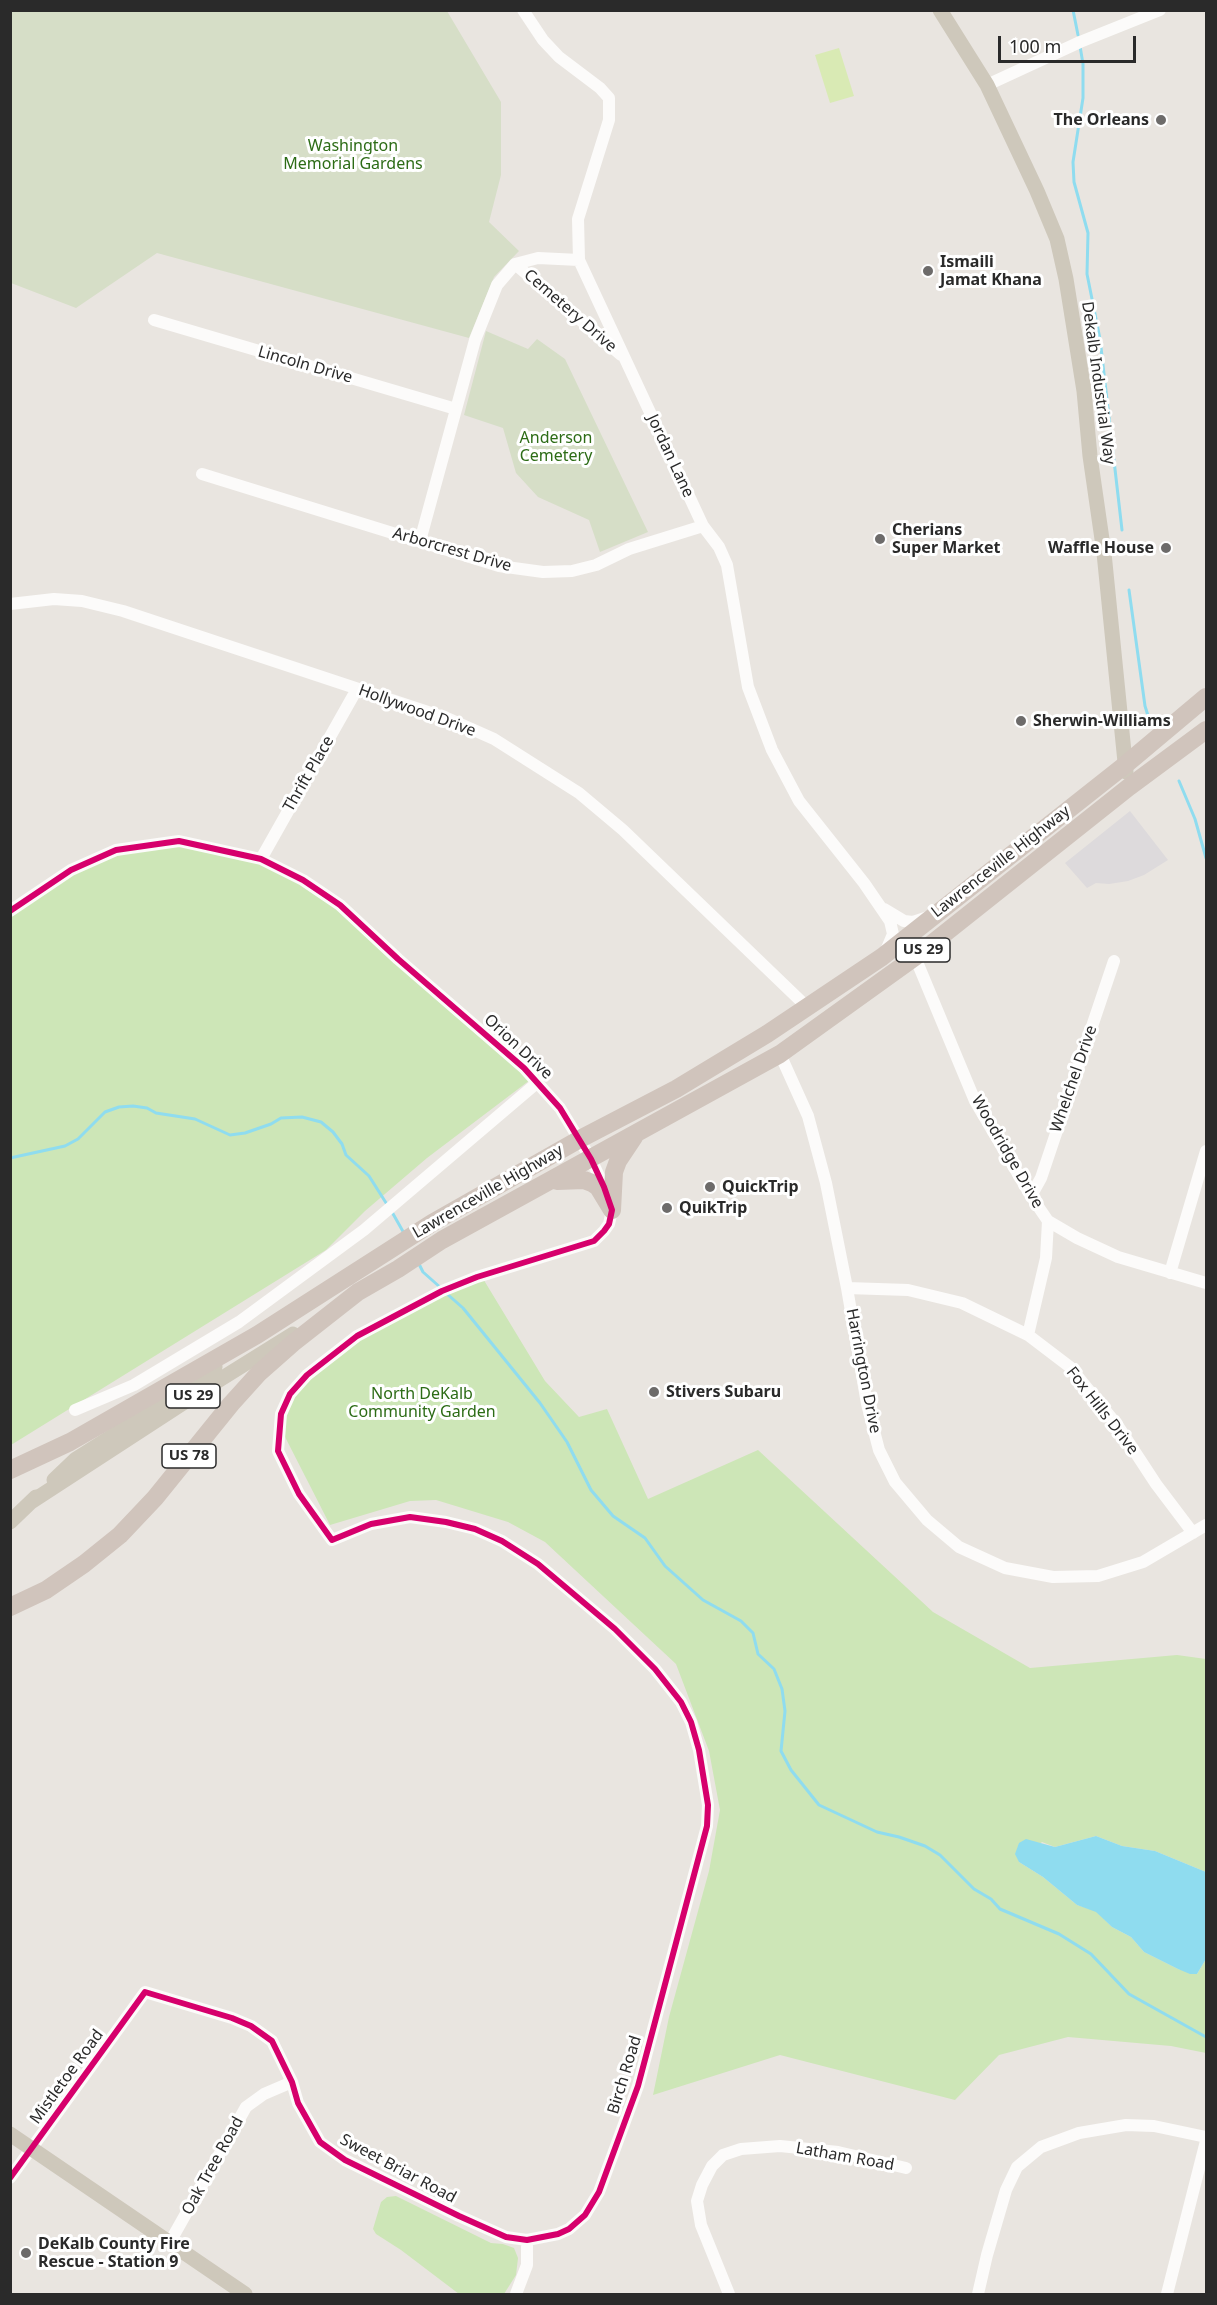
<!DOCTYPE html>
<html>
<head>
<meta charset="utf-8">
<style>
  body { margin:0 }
  #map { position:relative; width:1217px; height:2305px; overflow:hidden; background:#e9e5e0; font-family:"Noto Sans",sans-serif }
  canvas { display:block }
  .frame { position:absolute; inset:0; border:12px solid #2a2a2a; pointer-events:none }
  .scale { position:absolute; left:998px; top:36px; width:138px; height:27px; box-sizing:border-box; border:3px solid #2a2a2a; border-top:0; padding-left:8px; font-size:18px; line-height:21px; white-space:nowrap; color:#2a2a2a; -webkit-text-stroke:4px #fff; paint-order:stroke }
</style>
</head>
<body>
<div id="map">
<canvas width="1217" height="2305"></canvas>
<div class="frame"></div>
<div class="scale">100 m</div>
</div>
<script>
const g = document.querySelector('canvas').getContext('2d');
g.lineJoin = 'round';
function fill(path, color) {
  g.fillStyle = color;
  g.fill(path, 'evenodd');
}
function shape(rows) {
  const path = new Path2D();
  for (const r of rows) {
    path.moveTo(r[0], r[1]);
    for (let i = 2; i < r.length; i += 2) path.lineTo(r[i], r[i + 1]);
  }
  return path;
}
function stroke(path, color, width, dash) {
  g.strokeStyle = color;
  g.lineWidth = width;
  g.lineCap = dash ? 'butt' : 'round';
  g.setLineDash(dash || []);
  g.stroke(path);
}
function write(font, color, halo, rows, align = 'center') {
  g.font = font + ' "Noto Sans",sans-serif';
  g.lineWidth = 6;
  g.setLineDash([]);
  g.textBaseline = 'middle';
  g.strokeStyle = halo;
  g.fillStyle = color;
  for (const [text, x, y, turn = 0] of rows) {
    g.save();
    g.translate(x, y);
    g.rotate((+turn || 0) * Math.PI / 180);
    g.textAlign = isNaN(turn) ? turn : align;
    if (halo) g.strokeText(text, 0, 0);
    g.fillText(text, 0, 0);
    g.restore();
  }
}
const industrial = shape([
  [1130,811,1168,860,1144,875,1128,881,1109,884,1096,883,1087,888,1065,863]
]);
const green = shape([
  [176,839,262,863,354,915,530,1080,427,1158,365,1211,326,1250,11,1445,11,910,67,870],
  [482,1277,545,1381,579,1417,607,1409,648,1499,758,1450,933,1612,1030,1668,1177,1655,1206,1659,1206,1872,1155,1851,1122,1846,1096,1836,1055,1847,1042,1842,1019,1862,1043,1877,1077,1905,1096,1911,1112,1927,1131,1937,1144,1952,1178,1969,1197,1974,1206,1959,1206,2053,1171,2046,1068,2037,999,2055,955,2100,780,2055,653,2095,669,2017,709,1871,720,1810,709,1751,676,1664,545,1542,508,1522,436,1500,410,1501,330,1525,282,1431,290,1400,331,1359,377,1329],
  [396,2196,491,2243,503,2244,514,2248,518,2258,516,2275,504,2294,459,2294,401,2250,376,2234,373,2229,381,2202,387,2197]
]);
const cemetery = shape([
  [10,11,447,11,501,102,501,175,489,222,519,251,494,277,469,338,157,253,76,308,11,283],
  [486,331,528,349,537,339,565,359,648,532,600,552,589,520,538,497,516,473,503,428,464,415]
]);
const pitch = shape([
  [839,48,854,96,830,103,815,55]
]);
const water = shape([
  [1096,1836,1122,1846,1155,1851,1206,1872,1206,1959,1197,1974,1190,1974,1178,1969,1144,1952,1131,1937,1112,1927,1096,1912,1077,1905,1043,1877,1019,1862,1015,1854,1019,1843,1026,1839,1055,1847]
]);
const stream = shape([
  [1073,10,1078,35],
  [1080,46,1083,64,1083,98,1073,162,1074,182,1088,233,1087,274,1100,339,1122,530],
  [1129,590,1145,706,1150,722],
  [1179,781,1195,819,1206,858],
  [10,1158,65,1146,78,1139,105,1112,119,1107,133,1106,147,1108,156,1113,195,1119,230,1135,245,1133,271,1124,281,1118,302,1117,321,1122,333,1132,342,1144,346,1155,369,1176,388,1206],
  [392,1212,405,1235],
  [418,1262,423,1272,441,1288],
  [446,1293,463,1308,540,1403,567,1442,591,1490,613,1516,645,1538,665,1566,703,1600,741,1621,753,1633,758,1654,774,1669,782,1689,785,1711,781,1751,791,1770,819,1805,877,1832,899,1837,925,1846,940,1855,974,1889,991,1899,1000,1909,1059,1934,1091,1954,1129,1994,1206,2037]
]);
const minor = shape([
  [523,10,543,40,559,57,600,88,609,98,609,120,578,219,579,260,703,526,719,547,727,565,748,687,772,750,799,801,864,883,890,921,893,934,885,953],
  [987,85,1080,42,1160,10],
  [515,264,621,355],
  [154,320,456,409],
  [202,474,499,566,543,572,572,571,596,565,629,549,703,526],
  [420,541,475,340,497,285,515,264,538,258,579,260],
  [10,604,54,599,82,601,123,611,449,719,494,739,579,793,623,830,807,1007],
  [261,859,357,689],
  [884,909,904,921,913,922,928,917],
  [10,911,71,870,116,850,179,841,261,859,303,880,340,905,398,959,524,1068,560,1108,591,1159,604,1187,612,1210,609,1224,604,1231,594,1241,477,1277,442,1291,357,1336,307,1375,290,1394,281,1414,278,1451,299,1494,332,1540,371,1524,410,1517,446,1522,475,1529,502,1541,538,1564,615,1629,655,1669,681,1702,691,1722,699,1750,708,1805,707,1826,638,2086,599,2192,585,2215,569,2229,558,2234,527,2240,506,2237,459,2216,345,2160,320,2142,298,2103,292,2082,272,2041,251,2026,232,2018,145,1992,10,2178],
  [915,957,975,1101,1031,1196,1048,1221,1077,1238,1118,1257,1206,1283],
  [780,1054,808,1116,826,1183,847,1288,867,1404,879,1450,895,1482,927,1520,959,1547,1005,1568,1053,1577,1098,1576,1143,1562,1206,1525],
  [1031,1196,1041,1178,1114,961],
  [1170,1273,1206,1151],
  [847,1288,908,1290,962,1303,1028,1335,1070,1367,1118,1426,1156,1484,1193,1533],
  [1028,1335,1046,1258,1048,1221],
  [75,1410,134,1385,239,1322,364,1230,538,1082],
  [170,2242,246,2107,264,2094,292,2082],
  [516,2294,527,2265,527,2240],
  [729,2294,701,2225,697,2201,702,2185,712,2166,723,2155,741,2149,780,2146,838,2152,906,2168],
  [978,2294,987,2255,1006,2190,1017,2167,1041,2147,1079,2133,1126,2125,1154,2126,1206,2137],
  [1167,2294,1206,2141]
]);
const major = shape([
  [940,10,987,85,1037,191,1057,239,1066,279,1084,391,1090,456,1104,553,1126,772],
  [54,1480,76,1459,180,1393,215,1367],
  [31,1502,200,1392,293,1334],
  [10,1522,36,1497],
  [10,2134,245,2294]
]);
const highway = shape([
  [557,1181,584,1180,592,1183,598,1187,612,1210],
  [612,1210,614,1172,618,1161,634,1137],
  [10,1470,70,1442,257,1335,432,1223,580,1139,676,1089,767,1034,882,957,1125,765,1206,697],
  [10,1607,46,1590,84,1564,120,1535,155,1498,231,1404,259,1373,293,1343,358,1292,398,1269,442,1240,780,1054,915,957,1129,787,1206,730]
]);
const cycleway = shape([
  [10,911,71,870,116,850,179,841,261,859,303,880,340,905,398,959,524,1068,560,1108,591,1159,604,1187,612,1210,609,1224,604,1231,594,1241,477,1277,442,1291,357,1336,307,1375,290,1394,281,1414,278,1451,299,1494,332,1540,371,1524,410,1517,446,1522,475,1529,502,1541,538,1564,615,1629,655,1669,681,1702,691,1722,699,1750,708,1805,707,1826,638,2086,599,2192,585,2215,569,2229,558,2234,527,2240,506,2237,459,2216,345,2160,320,2142,298,2103,292,2082,272,2041,251,2026,232,2018,145,1992,10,2178]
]);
const markers = [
  [1161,120,6,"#6d6b6a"],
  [928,271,6,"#6d6b6a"],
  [880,539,6,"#6d6b6a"],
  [1166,548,6,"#6d6b6a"],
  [1021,721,6,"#6d6b6a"],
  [710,1187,6,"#6d6b6a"],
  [667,1208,6,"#6d6b6a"],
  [654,1392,6,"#6d6b6a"],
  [26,2253,6,"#6d6b6a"]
];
const shields = [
  [923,950,54],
  [193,1396,54],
  [189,1456,54]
];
const shieldNames = [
  ["US 29",923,950],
  ["US 29",193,1396],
  ["US 78",189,1456]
];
const poiNames = [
  ["The Orleans",1149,120,"right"],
  ["Ismaili",940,262],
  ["Jamat Khana",940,280],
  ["Cherians",892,530],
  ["Super Market",892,548],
  ["Waffle House",1154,548,"right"],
  ["Sherwin-Williams",1033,721],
  ["QuickTrip",722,1187],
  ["QuikTrip",679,1208],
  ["Stivers Subaru",666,1392],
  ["DeKalb County Fire",38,2244],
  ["Rescue - Station 9",38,2262]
];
const parkNames = [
  ["Washington",353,146],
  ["Memorial Gardens",353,164],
  ["Anderson",556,438],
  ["Cemetery",556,456],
  ["North DeKalb",422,1394],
  ["Community Garden",422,1412]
];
const streetNames = [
  ["Cemetery Drive",570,311,41],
  ["Lincoln Drive",305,365,16],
  ["Dekalb Industrial Way",1098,383,82],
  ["Jordan Lane",670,456,65],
  ["Arborcrest Drive",452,550,16],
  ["Hollywood Drive",417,711,20],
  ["Thrift Place",309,774,-60],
  ["Lawrenceville Highway",1001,862,-38],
  ["Orion Drive",518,1047,43],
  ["Whelchel Drive",1074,1079,-71],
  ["Woodridge Drive",1007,1152,60],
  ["Lawrenceville Highway",488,1192,-30],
  ["Harrington Drive",863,1371,79],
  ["Fox Hills Drive",1102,1411,52],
  ["Birch Road",625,2075,-73],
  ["Mistletoe Road",67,2077,-54],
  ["Latham Road",845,2157,10],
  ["Oak Tree Road",213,2166,-61],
  ["Sweet Briar Road",398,2169,28]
];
fill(industrial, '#dddadc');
fill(green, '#cde6b7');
fill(cemetery, '#d6dec7');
fill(pitch, '#d9eab4');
fill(water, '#8fdcef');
stroke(stream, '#8fdcef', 3);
stroke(minor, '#fcfbfa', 12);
stroke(major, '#cec8bb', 15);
stroke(highway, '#d0c4bc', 18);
stroke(cycleway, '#d6006c', 6);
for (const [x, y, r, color] of markers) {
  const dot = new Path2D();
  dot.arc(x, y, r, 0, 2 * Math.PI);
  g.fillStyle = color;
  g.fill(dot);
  stroke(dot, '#fff', 2);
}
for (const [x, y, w] of shields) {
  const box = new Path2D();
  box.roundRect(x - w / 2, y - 12, w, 24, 4.5);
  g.fillStyle = '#fff';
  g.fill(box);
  stroke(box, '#2a2a2a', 1.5);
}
write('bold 15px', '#2a2a2a', null, shieldNames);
write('bold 16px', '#2a2a2a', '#fff', poiNames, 'left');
write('16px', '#2d6c16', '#fff', parkNames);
write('16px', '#2a2a2a', '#fff', streetNames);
</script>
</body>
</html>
